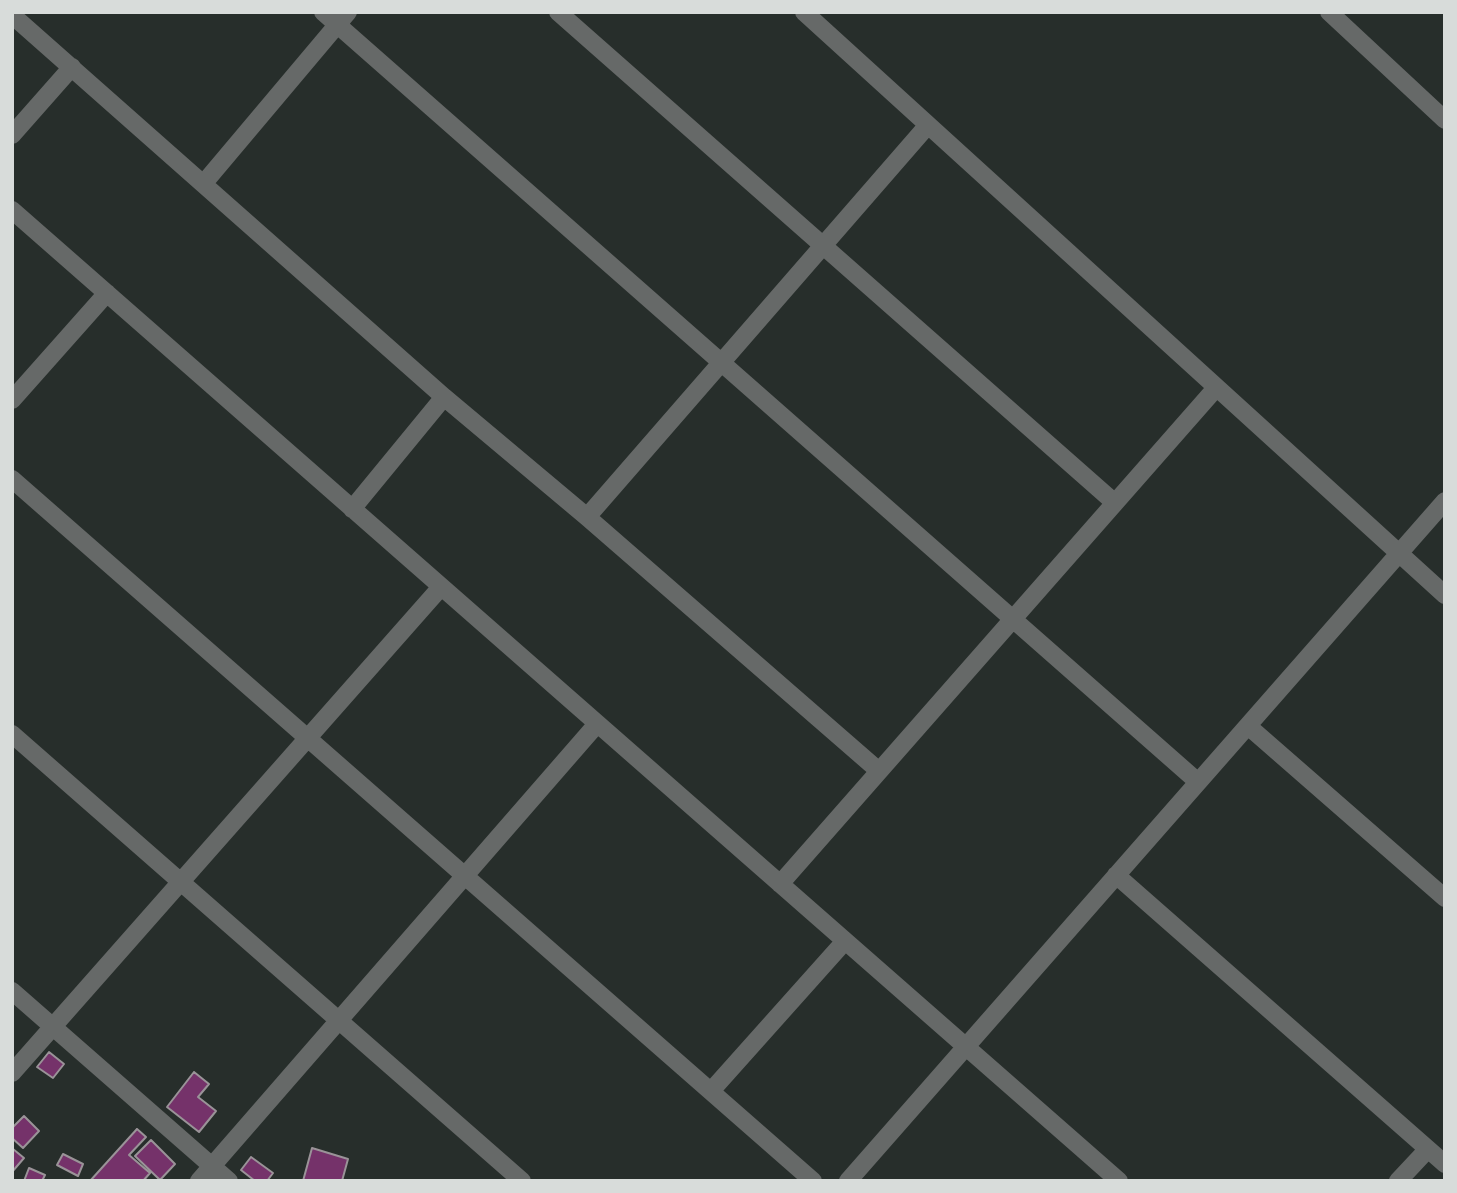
<!DOCTYPE html>
<html>
<head>
<meta charset="utf-8">
<style>
  body { margin:0 }
  #map { position:relative; width:1457px; height:1193px; overflow:hidden; background:#272e2b; font-family:"Exo 2",sans-serif }
  canvas { display:block }
  .frame { position:absolute; inset:0; border:14px solid #d8dcda; pointer-events:none }
</style>
</head>
<body>
<div id="map">
<canvas width="1457" height="1193"></canvas>
<div class="frame"></div>
</div>
<script>
const g = document.querySelector('canvas').getContext('2d');
g.lineJoin = 'round';
function fill(path, color) {
  g.fillStyle = color;
  g.fill(path, 'evenodd');
}
function shape(rows) {
  const path = new Path2D();
  for (const r of rows) {
    path.moveTo(r[0], r[1]);
    for (let i = 2; i < r.length; i += 2) path.lineTo(r[i], r[i + 1]);
  }
  return path;
}
function stroke(path, color, width, dash) {
  g.strokeStyle = color;
  g.lineWidth = width;
  g.lineCap = dash ? 'butt' : 'round';
  g.setLineDash(dash || []);
  g.stroke(path);
}
const building = shape([
  [49,1052,64,1064,53,1078,37,1067,49,1052],
  [194,1072,209,1084,198,1097,216,1111,199,1132,167,1107,194,1072],
  [24,1116,39,1131,23,1148,12,1138,12,1128,24,1116],
  [137,1129,146,1137,129,1155,150,1173,143,1181,90,1181,137,1129],
  [151,1140,175,1164,160,1180,135,1156,151,1140],
  [312,1148,348,1159,342,1181,303,1181,312,1148],
  [13,1149,24,1158,12,1172,12,1150,13,1149],
  [63,1154,83,1164,78,1176,57,1165,63,1154],
  [251,1157,273,1173,267,1181,255,1181,241,1170,251,1157],
  [29,1168,45,1175,42,1181,24,1181,29,1168]
]);
const minor = shape([
  [323,12,1198,782],
  [558,12,1115,503],
  [804,12,1445,595],
  [1329,12,1445,120],
  [12,15,444,397,587,517,879,771],
  [12,135,72,67],
  [204,183,348,12],
  [12,210,1119,1181],
  [12,400,107,293],
  [12,479,813,1181],
  [352,509,444,397],
  [587,517,928,125],
  [1248,726,1445,898],
  [12,734,522,1181],
  [1116,875,1445,1164],
  [780,884,1216,388],
  [12,991,229,1181],
  [12,1073,441,587],
  [711,1091,845,941],
  [199,1181,597,724],
  [848,1181,1445,501],
  [1398,1181,1428,1149]
]);
fill(building, '#75326a');
stroke(building, '#9a9398', 2);
stroke(minor, '#666968', 18);
</script>
</body>
</html>
